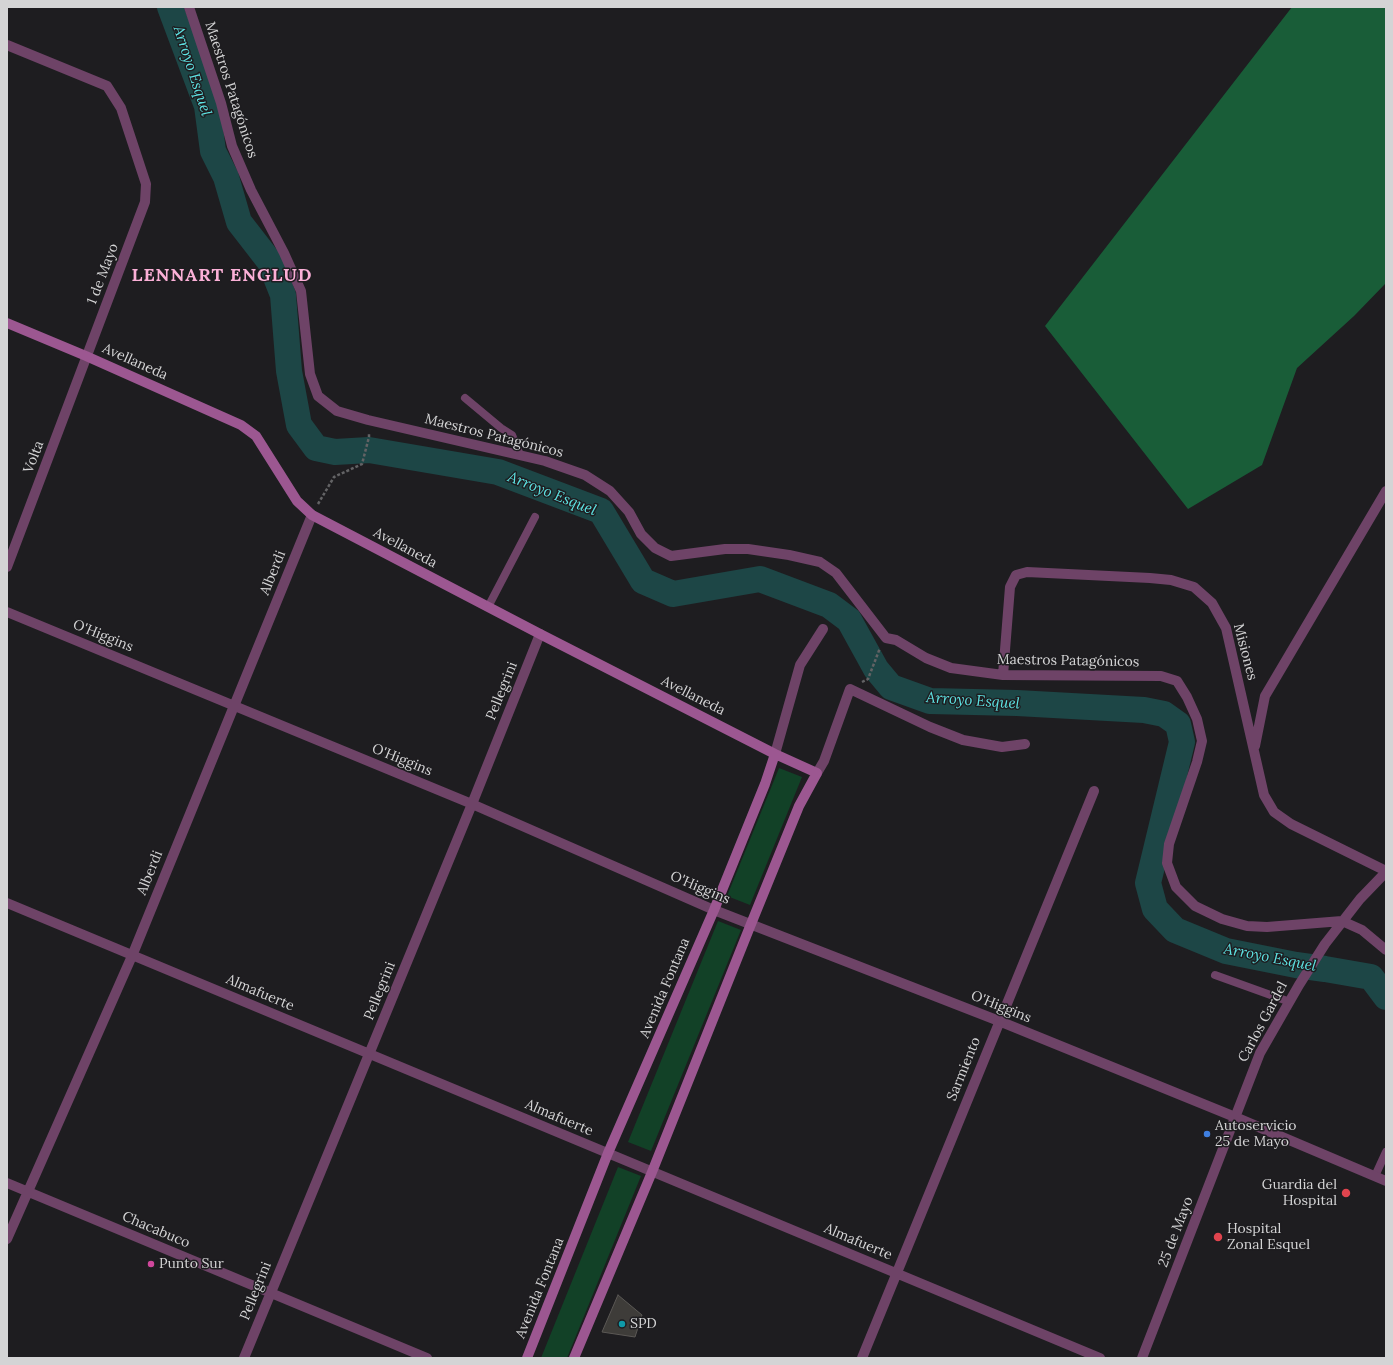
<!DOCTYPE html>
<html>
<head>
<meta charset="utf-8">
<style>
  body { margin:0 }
  #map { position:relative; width:1393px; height:1365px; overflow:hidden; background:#1e1d20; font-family:Lora,serif }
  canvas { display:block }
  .frame { position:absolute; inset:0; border:8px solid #d4d4d5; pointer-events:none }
</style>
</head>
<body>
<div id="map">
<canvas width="1393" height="1365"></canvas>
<div class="frame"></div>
</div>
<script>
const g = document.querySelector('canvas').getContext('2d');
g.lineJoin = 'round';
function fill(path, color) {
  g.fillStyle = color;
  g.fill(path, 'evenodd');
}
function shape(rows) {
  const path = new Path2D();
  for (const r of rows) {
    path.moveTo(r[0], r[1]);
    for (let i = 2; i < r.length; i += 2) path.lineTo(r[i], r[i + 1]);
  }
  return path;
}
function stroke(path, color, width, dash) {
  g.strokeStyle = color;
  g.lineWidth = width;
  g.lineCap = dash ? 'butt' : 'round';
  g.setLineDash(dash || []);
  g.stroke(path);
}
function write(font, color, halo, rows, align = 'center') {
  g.font = font + ' Lora,serif';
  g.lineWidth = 3;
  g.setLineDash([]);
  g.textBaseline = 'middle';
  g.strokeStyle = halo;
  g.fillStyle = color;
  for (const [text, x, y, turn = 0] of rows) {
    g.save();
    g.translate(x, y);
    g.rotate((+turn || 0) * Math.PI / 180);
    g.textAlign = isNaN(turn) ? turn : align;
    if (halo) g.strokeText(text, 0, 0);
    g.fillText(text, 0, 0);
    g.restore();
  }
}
const green = shape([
  [779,768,802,777,750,905,727,896],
  [718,921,741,930,651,1151,628,1142],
  [618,1167,641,1176,567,1358,541,1358]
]);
const forest = shape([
  [1292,7,1386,7,1386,283,1354,316,1297,368,1262,465,1188,509,1045,326]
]);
const river = shape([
  [170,7,207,106,213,151,226,177,239,222,270,262,283,295,289,371,299,425,316,448,335,452,369,450,498,472,601,511,643,581,673,594,760,579,829,605,849,620,876,669,891,687,930,701,1017,703,1144,710,1164,714,1178,724,1182,742,1148,883,1155,909,1175,930,1226,951,1296,965,1325,969,1371,977,1386,997]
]);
const building = shape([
  [618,1295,642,1315,635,1337,602,1332,618,1295]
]);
const path = shape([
  [318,504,334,477,362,464,369,437,369,433],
  [862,682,868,679,880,648]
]);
const lane = shape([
  [465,398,501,428,512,435,520,455],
  [488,607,535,517],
  [1215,975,1290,1002],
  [1375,1176,1386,1152]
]);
const street = shape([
  [189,7,221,103,232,146,251,190,284,253,301,291,310,374,318,396,337,411,368,420,545,461,585,475,610,491,629,512,641,534,655,548,671,556,725,549,748,549,789,555,820,562,836,573,886,638,896,640,926,658,951,668,1003,675,1161,676,1177,681,1187,697,1197,719,1202,741,1197,762,1169,844,1167,863,1176,887,1195,906,1222,919,1247,926,1267,927,1342,921,1362,930,1386,950],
  [7,45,107,86,121,108,146,184,145,202,7,567],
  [7,612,472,804,714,910,999,1021,1235,1117,1386,1181],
  [1003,675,1010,587,1016,575,1027,572,1150,578,1171,580,1194,587,1212,603,1226,628,1264,795,1274,812,1291,824,1386,871],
  [1255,746,1265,696,1386,491],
  [775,754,800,665,823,629],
  [817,773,824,761,850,689,930,727,963,740,1002,747,1025,744],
  [7,903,1100,1358],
  [7,1183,427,1358],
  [7,1239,132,956,312,515],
  [244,1358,472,804,540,634],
  [862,1358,1094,791],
  [1142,1358,1260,1053,1299,985,1325,944,1360,899,1386,872]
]);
const secondary = shape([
  [7,323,86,356,241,425,256,436,297,501,312,515,540,634,775,754,817,773,799,806,751,924,652,1172,574,1358],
  [527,1358,608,1153,714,910,765,784,775,754]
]);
const markers = [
  [1207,1134,4,"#3f7fe0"],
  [1346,1193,5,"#e0444e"],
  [1218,1237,5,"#e0444e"],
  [151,1264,4,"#d1479c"],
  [622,1324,4,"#0f9aa8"]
];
const streetNames = [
  ["Maestros Patagónicos",231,90,72],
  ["1 de Mayo",103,274,-69],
  ["Avellaneda",135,362,24],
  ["Maestros Patagónicos",494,436,14],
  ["Volta",34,457,-69],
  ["Avellaneda",405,548,28],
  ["Alberdi",273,573,-68],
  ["O'Higgins",103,636,22],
  ["Misiones",1245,652,75],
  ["Maestros Patagónicos",1068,661,1],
  ["Pellegrini",502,691,-68],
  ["Avellaneda",693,696,27],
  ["O'Higgins",402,760,22],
  ["Alberdi",150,873,-68],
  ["O'Higgins",700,888,23],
  ["Avenida Fontana",665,988,-67],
  ["Pellegrini",380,991,-68],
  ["Almafuerte",260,993,23],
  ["O'Higgins",1001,1007,22],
  ["Carlos Gardel",1263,1022,-62],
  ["Sarmiento",964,1069,-68],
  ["Almafuerte",559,1118,23],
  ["Chacabuco",156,1230,23],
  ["25 de Mayo",1176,1232,-69],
  ["Almafuerte",858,1242,23],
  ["Avenida Fontana",540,1288,-68],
  ["Pellegrini",256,1291,-68]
];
const poiNames = [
  ["Autoservicio",1215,1126],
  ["25 de Mayo",1215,1142],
  ["Guardia del",1337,1185,"right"],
  ["Hospital",1337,1201,"right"],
  ["Hospital",1227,1229],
  ["Zonal Esquel",1227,1245],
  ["Punto Sur",159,1264],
  ["SPD",630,1324]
];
const waterNames = [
  ["Arroyo Esquel",192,71,72],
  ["Arroyo Esquel",552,494,22],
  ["Arroyo Esquel",973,701,4],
  ["Arroyo Esquel",1270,958,11]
];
const districtNames = [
  ["LENNART ENGLUD",222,276]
];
fill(green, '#124127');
fill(forest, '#195d38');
stroke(river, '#1d4646', 26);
fill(building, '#3e3c39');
stroke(building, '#5b5855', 1);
stroke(path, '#636365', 2.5, [3, 2]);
stroke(lane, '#6e4367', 8);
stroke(street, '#6e4367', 10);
stroke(secondary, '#9c5791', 10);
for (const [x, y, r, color] of markers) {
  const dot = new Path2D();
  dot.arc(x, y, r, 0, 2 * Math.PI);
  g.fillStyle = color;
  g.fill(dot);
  stroke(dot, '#1e1d20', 1.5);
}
write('14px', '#d4d4d5', '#1e1d20', streetNames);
write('14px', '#d4d4d5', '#1e1d20', poiNames, 'left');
write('italic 15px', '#5de2e2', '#1e1d20', waterNames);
g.letterSpacing = '1px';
write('bold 18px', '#fbb0d7', '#1e1d20', districtNames);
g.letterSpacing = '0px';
</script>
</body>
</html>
